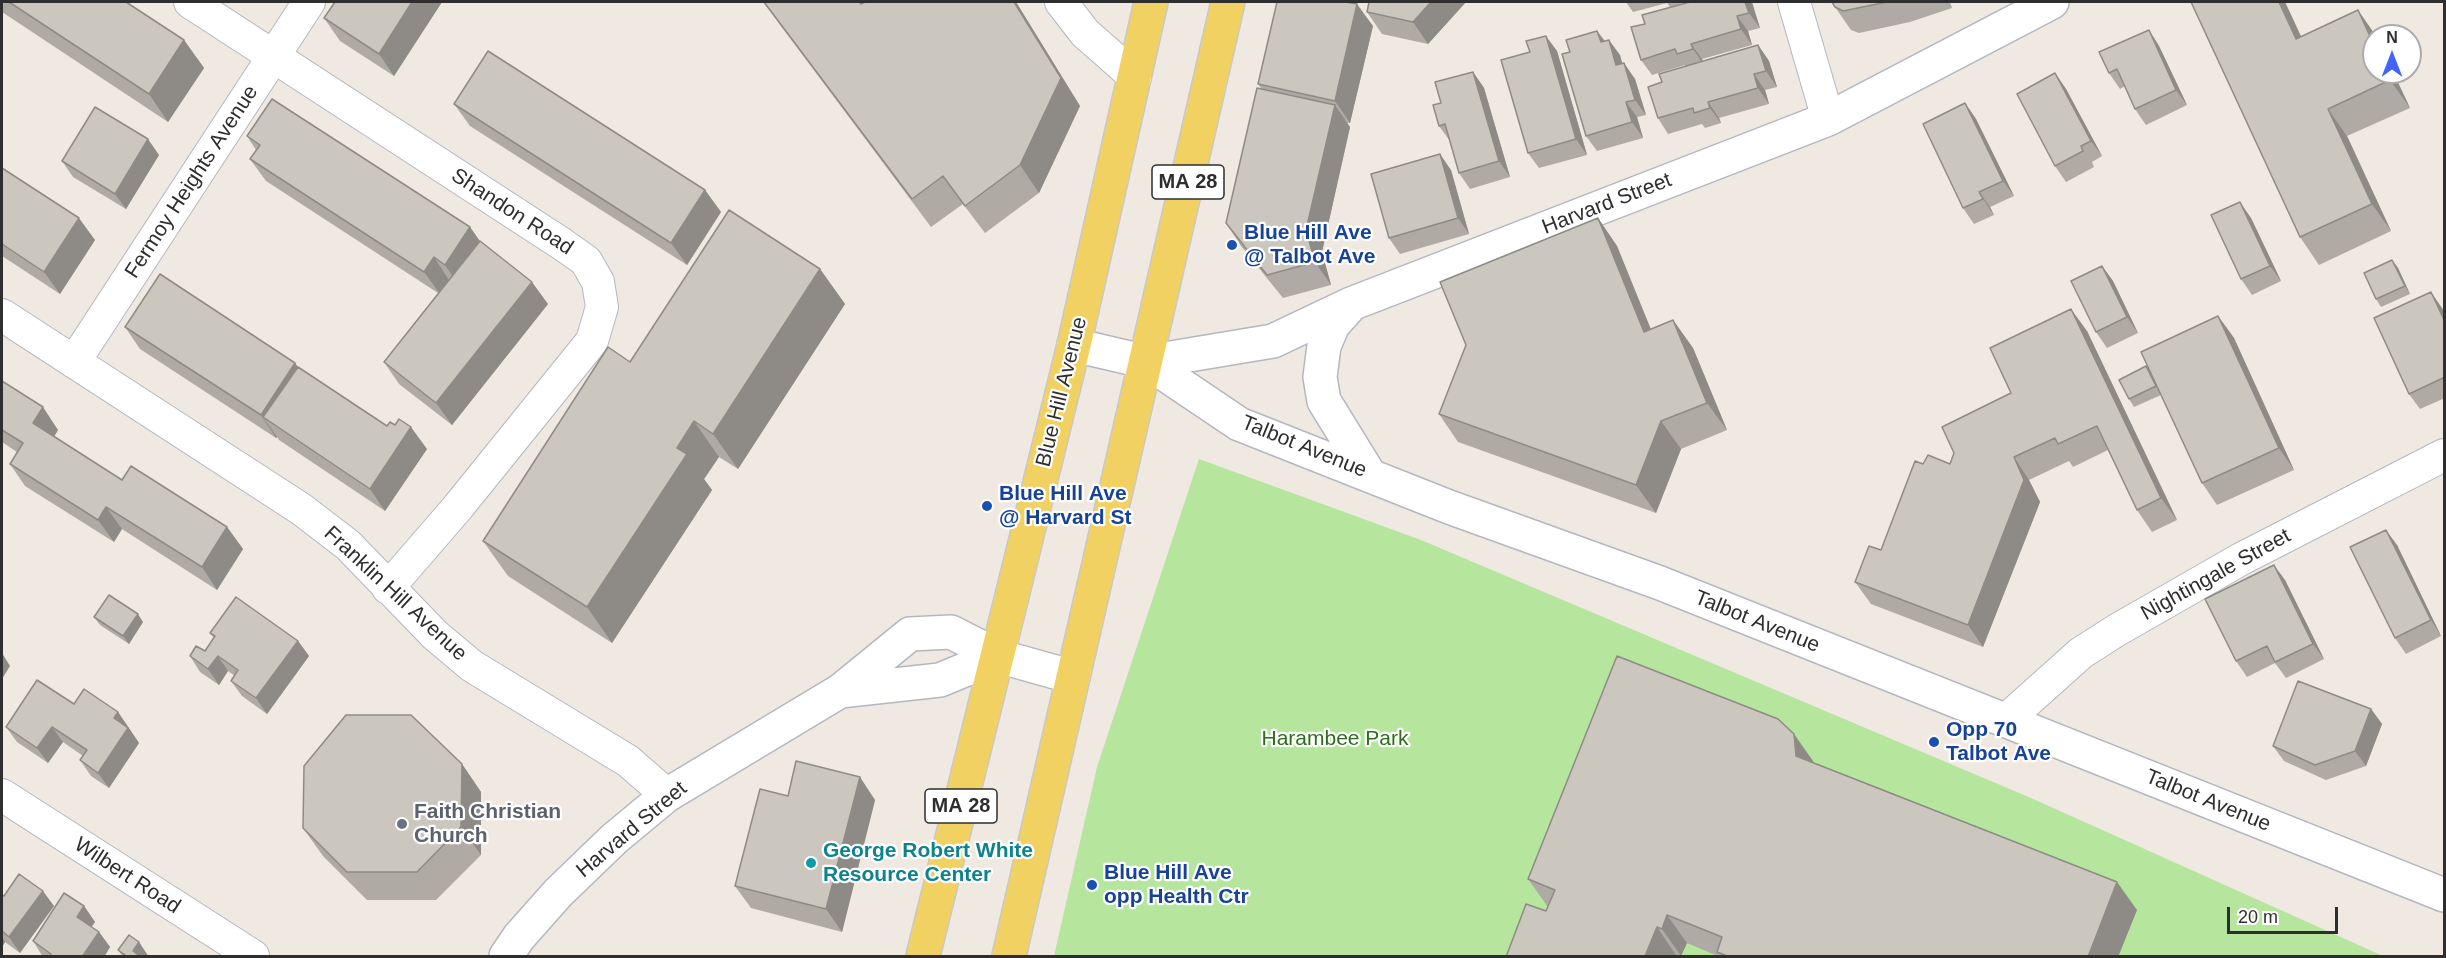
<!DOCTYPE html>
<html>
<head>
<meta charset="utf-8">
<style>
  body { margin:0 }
  #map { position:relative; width:2446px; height:958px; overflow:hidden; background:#efe9e1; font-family:Arial,sans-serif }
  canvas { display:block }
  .frame { position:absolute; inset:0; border:3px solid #2e2e2e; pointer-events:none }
  .north { position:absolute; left:2362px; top:24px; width:60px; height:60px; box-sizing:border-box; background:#fff; border:2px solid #ababab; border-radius:50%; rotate:0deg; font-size:16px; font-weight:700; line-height:24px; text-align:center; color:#2e2e2e }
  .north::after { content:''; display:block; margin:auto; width:21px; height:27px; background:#4264fb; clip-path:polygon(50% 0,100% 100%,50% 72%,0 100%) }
  .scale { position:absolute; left:2227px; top:907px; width:111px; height:27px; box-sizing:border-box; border:3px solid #2e2e2e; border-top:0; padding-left:8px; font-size:18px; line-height:21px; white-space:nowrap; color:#2e2e2e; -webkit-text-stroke:4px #fff; paint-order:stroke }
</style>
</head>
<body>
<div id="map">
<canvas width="2446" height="958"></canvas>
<div class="frame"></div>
<div class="north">N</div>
<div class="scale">20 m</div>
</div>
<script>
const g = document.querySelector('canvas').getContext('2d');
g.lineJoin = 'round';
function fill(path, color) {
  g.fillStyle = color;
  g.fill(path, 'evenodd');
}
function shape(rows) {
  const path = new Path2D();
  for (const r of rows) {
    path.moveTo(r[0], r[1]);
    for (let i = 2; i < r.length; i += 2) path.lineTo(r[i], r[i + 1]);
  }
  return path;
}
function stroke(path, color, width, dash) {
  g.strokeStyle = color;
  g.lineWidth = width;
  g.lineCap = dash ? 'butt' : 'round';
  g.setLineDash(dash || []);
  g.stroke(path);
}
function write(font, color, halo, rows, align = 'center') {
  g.font = font + ' Arial,sans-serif';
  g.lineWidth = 4.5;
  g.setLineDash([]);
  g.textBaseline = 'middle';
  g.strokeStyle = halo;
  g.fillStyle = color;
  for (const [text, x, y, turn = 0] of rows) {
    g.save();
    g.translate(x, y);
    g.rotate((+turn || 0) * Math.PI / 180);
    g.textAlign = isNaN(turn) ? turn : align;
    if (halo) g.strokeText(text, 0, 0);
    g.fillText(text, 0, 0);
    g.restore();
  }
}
const green = shape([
  [1199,459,1421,540,2031,798,2383,956,1054,956,1097,767]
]);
const minor = shape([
  [190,2,562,244,586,261,598,282,602,307,592,341,458,507,388,588],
  [1061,2,1085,33,1135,77],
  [1794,2,1828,119],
  [2,315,301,509,348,545,435,635,472,666,628,761,667,795],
  [74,362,309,2],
  [2005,721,2081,653,2117,630,2241,559,2444,455],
  [2,795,253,956]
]);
const secondary = shape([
  [1350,306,1333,325,1324,346,1320,377,1324,401,1369,474],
  [1074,345,1147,362,1239,424,1449,507,1660,583,2444,895],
  [1147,362,1273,341,1351,304,1828,119,2052,2],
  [840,691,940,680,998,656],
  [506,956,519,937,558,893,614,839,667,795,840,691,910,634,951,632,998,656,1073,677]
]);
const primary = shape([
  [923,956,1074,345,1151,2],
  [1009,956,1228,2]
]);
const wall = shape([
  [2,2,126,2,184,40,204,68,168,122,2,12],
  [442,2,394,76,340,41,324,18],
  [763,2,859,2,861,4,865,2,1016,2,1080,106,1039,193,985,233,963,204,931,227],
  [1369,2,1466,2,1428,44,1382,34,1367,12],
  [1626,2,1686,2,1670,7,1667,3,1633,12],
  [1690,2,1751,2,1760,28,1748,31,1752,45,1702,59,1703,61,1758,45,1769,61,1777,87,1765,90,1769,104,1719,118,1721,123,1705,128,1702,124,1668,134,1658,118,1662,82,1685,66,1685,65,1652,75,1641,60,1645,24],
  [1832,2,1950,2,1952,8,1910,22,1859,33,1851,30,1835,7],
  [2191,2,2285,2,2301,36,2393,72,2410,108,2347,136,2391,231,2319,265,2300,237],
  [1373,26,1350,123,1347,123,1350,127,1322,252,1331,285,1283,298,1241,246,1226,223,1261,88,1258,84],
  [2149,30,2159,46,2187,105,2146,125,2135,109,2125,86,2120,89,2109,73],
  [1597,31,1605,41,1620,55,1622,64,1635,79,1646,115,1637,117,1643,138,1597,151,1586,136,1570,52],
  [1557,51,1587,155,1539,168,1528,153],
  [1473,72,1484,88,1510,177,1470,189,1459,173,1450,141,1439,126,1441,103],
  [2055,73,2066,89,2102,156,2092,162,2094,167,2066,182,2055,166],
  [1965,103,1976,119,2014,196,1990,207,1994,215,1974,224,1963,208],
  [454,104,705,190,721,212,687,265,470,126],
  [247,136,470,227,480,241,548,304,452,425,399,384,384,362,438,293,266,181,250,159,256,150],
  [159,155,126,209,73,177,62,161],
  [2,168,95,240,60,294,2,256],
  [1451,170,1469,234,1400,254,1389,238],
  [1598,218,1617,246,1651,329,1673,320,1693,348,1727,430,1681,449,1656,513,1458,442,1439,414],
  [2251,218,2281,281,2252,295,2241,279],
  [2392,260,2398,268,2410,294,2381,307,2376,299],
  [2102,266,2113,281,2138,333,2107,348,2096,332],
  [820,269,845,304,738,469,719,457,704,479,712,490,612,643,508,576,483,541,630,362],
  [2442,308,2445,314,2445,398,2420,409,2409,394],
  [2218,316,2234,338,2294,470,2217,505,2202,483,2161,395,2134,407,2129,399,2146,366,2151,374],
  [125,327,295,363,298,367,387,426,395,425,427,449,385,511,279,440,277,437,276,438,140,349],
  [2087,331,2177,520,2152,532,2137,510,2108,450,2073,467,2069,461,2029,480,2040,502,1983,647,1871,604,1855,582,1881,550,1923,464,1950,464,1954,453,2011,393],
  [2,381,58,430,54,437,122,480,227,527,243,549,217,590,122,529,114,542,25,486,10,464,17,452,2,442],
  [2397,545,2441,636,2406,654,2395,638],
  [2285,580,2324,659,2286,678,2275,663,2247,677,2236,661],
  [94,617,143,622,129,644,100,625],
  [210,633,298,641,309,656,267,714,242,696,231,681,235,676,228,671,219,685,200,672,190,656,205,651,214,638],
  [2371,709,2382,724,2366,766,2326,780,2284,761,2273,746],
  [118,712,139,743,109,788,91,776,80,760,83,756,63,742,48,763,17,742,6,727],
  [1794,734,1813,763,2137,910,2118,957,1720,957,1687,943,1681,956,1676,955,1676,957,1506,957,1546,911,1548,907,1528,879],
  [462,764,481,792,481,855,436,900,367,900,323,856,303,828],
  [788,796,875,800,842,932,751,908,735,886],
  [2,895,4,896,54,906,20,953,5,942,2,947],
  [84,906,95,922,91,927,99,932,110,947,104,957,43,957,33,941],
  [118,950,149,957,123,957]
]);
const shadedWall = shape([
  [412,2,442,2,394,76,379,54],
  [1014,2,1016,2,1080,106,1039,193,1020,165],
  [1431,2,1466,2,1428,44,1413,22],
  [1745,2,1752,2,1760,28,1749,13],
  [2279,2,2285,2,2315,67,2296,39],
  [1357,4,1373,26,1350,123,1335,101],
  [2358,10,2376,36,2374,36,2374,45],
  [1737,16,1748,31,1752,45,1741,29],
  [2149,30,2159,46,2187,105,2176,90],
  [1597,31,1608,46,1601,42],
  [1546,36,1557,51,1587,155,1576,139],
  [184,40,204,68,168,122,149,94],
  [1609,40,1620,55,1627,81,1616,65],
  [1691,44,1702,59,1704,65,1693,49],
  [1758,45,1769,61,1777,87,1766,71],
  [1624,63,1635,79,1646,115,1635,100],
  [1473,72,1484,88,1510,177,1499,161],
  [2387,72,2393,72,2410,108,2390,80],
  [2055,73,2066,89,2102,156,2091,141],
  [1754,74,1765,90,1769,104,1758,88],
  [1626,102,1637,117,1643,138,1632,122],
  [1708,102,1719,118,1721,123,1710,108],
  [1965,103,1976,119,2014,196,2003,181],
  [1335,105,1350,127,1322,252,1331,285,1315,262,1306,230],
  [2328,109,2347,136,2391,231,2372,204],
  [148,139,159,155,126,209,115,194],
  [1440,154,1451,170,1469,234,1458,218],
  [705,190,721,212,687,265,671,243],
  [1979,192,1990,207,1994,215,1983,199],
  [2240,202,2251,218,2281,281,2270,266],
  [79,218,95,240,60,294,44,272],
  [1598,218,1617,246,1663,360,1644,332],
  [470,227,485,249,460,287,445,265],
  [434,257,449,280,440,294,424,272],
  [2392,260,2398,268,2410,294,2405,286],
  [2102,266,2113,281,2138,333,2127,317],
  [820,269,845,304,738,469,713,434],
  [532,282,548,304,452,425,436,403],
  [2431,292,2442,308,2445,314,2445,322],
  [2071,309,2087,331,2177,520,2161,498],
  [2218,316,2234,338,2294,470,2279,448],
  [1673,320,1693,348,1727,430,1707,403],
  [295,363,311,385,263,417,277,437,276,438,261,415],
  [2146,366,2151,374,2161,394,2156,386],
  [43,407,58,430,48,446,33,423],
  [694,421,719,457,704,479,712,490,612,643,587,607,677,448],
  [1661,421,1681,449,1656,513,1636,485],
  [411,427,427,449,385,511,370,489],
  [2014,457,2029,480,2040,502,1983,647,1968,625],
  [106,507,122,529,114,542,98,520],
  [227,527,243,549,217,590,202,567],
  [2386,530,2397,545,2441,636,2431,620],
  [2274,565,2285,580,2324,659,2313,644],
  [138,614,143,622,129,644,123,636],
  [298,641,309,656,267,714,256,698],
  [2,653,10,666,2,679],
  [218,656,228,671,219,685,208,669],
  [2371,709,2382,724,2366,766,2355,751],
  [118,712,139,743,109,788,98,773,114,718],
  [52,727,63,742,48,763,37,748],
  [1794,734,1813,761,1815,784,1796,756],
  [462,764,481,792,481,855,461,827],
  [860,777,875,800,842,932,826,909],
  [2117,882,2137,910,2118,957,2088,957],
  [43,891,54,906,20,953,9,937],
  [84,906,95,922,88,932,77,917],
  [1667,915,1687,943,1681,956,1662,929],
  [1657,927,1676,955,1676,957,1645,956],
  [99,932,110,947,104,957,82,957],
  [2,936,5,942,2,947],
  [139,942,149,957,137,957,133,951]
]);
const building = shape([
  [9,2,126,2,184,40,149,94,9,2],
  [335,2,412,2,379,54,324,18,335,2],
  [764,2,859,2,861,4,865,2,1014,2,1061,78,1020,165,965,206,943,176,912,199,764,2],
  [1277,2,1346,2,1357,4,1335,101,1258,84,1277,2],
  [1369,2,1431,2,1413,22,1367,12,1369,2],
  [1690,2,1745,2,1749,13,1737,16,1741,29,1691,44,1693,49,1677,54,1675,49,1641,60,1631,27,1645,24,1642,15,1690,2],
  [1832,2,1887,2,1843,11,1835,7,1832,2],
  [2191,2,2279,2,2296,39,2358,10,2374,45,2374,72,2387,72,2390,80,2328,109,2372,204,2300,237,2191,2],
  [2149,30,2176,90,2135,109,2117,69,2109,73,2099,52,2149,30],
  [1597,31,1601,42,1609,40,1616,65,1624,63,1635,100,1626,102,1632,122,1586,136,1562,54,1570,52,1566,40,1597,31],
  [1546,36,1576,139,1528,153,1501,60,1530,52,1526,41,1546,36],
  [1758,45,1766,71,1754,74,1758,88,1708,102,1710,108,1694,113,1693,108,1658,118,1648,87,1662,82,1659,74,1758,45],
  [488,51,705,190,671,243,454,104,488,51],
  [1473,72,1499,161,1459,173,1445,124,1439,126,1433,105,1441,103,1435,82,1473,72],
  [2055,73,2091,141,2081,146,2083,151,2055,166,2017,94,2055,73],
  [1257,88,1335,105,1306,230,1315,262,1267,275,1226,223,1257,88],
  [272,99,470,227,445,265,434,257,424,272,250,159,260,145,247,136,272,99],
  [1965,103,2003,181,1979,192,1983,199,1963,208,1923,124,1965,103],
  [95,107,148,139,115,194,62,161,95,107],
  [1440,154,1458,218,1389,238,1371,174,1440,154],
  [2,168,79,218,44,272,2,244,2,168],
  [2240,202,2270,266,2241,279,2211,215,2240,202],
  [729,210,820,269,713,434,694,421,677,448,687,454,587,607,483,541,608,347,630,362,729,210],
  [1598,218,1644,332,1673,320,1707,403,1661,421,1636,485,1439,414,1466,345,1440,282,1598,218],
  [480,241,532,282,436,403,384,362,480,241],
  [2392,260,2405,286,2376,299,2364,273,2392,260],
  [2102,266,2127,317,2096,332,2071,281,2102,266],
  [160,274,295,363,261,415,125,327,160,274],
  [2431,292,2445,322,2445,377,2409,394,2374,318,2431,292],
  [2071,309,2161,498,2137,510,2097,426,2058,444,2055,438,2014,457,2024,480,1968,625,1855,582,1869,546,1881,550,1915,461,1923,464,1928,455,1950,464,1954,453,1942,427,2011,393,1990,348,2071,309],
  [2218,316,2279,448,2202,483,2141,352,2218,316],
  [2146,366,2156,386,2129,399,2119,380,2146,366],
  [298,367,387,426,390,422,395,425,399,419,411,427,370,489,263,417,298,367],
  [2,381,43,407,33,423,122,480,131,466,227,527,202,567,106,507,98,520,10,464,23,443,2,430,2,381],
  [2386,530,2431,620,2395,638,2350,547,2386,530],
  [2274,565,2313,644,2275,662,2267,646,2236,661,2205,599,2274,565],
  [109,595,138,614,123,636,94,617,109,595],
  [236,597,298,641,256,698,231,681,238,670,218,656,208,669,190,656,196,646,205,651,215,636,210,633,236,597],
  [1617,656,1778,719,1794,734,1796,756,2117,882,2088,957,1730,957,1717,952,1722,937,1667,915,1662,929,1657,927,1645,956,1647,957,1506,957,1526,904,1546,911,1555,890,1528,879,1617,656],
  [37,680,74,704,84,689,118,712,114,718,128,728,98,773,80,760,87,750,52,727,37,748,6,727,37,680],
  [2298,681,2371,709,2355,751,2315,765,2273,746,2298,681],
  [346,715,411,715,462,764,461,827,417,872,347,872,303,828,304,766,346,715],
  [796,761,860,777,826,909,735,886,760,789,788,796,796,761],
  [19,874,43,891,9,937,2,931,2,895,4,896,19,874],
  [64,893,84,906,77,917,99,932,82,957,49,957,51,954,33,941,64,893],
  [129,935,139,942,133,951,141,957,128,957,118,950,129,935]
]);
const markers = [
  [1232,245,6,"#1a4fb4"],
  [987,506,6,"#1a4fb4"],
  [1934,742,6,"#1a4fb4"],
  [402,824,6,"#6b7280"],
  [811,863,6,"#0f9aa8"],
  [1092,885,6,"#1a4fb4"]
];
const shields = [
  [1188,182,72],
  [961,806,72]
];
const shieldNames = [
  ["MA 28",1188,182],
  ["MA 28",961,806]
];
const streetNames = [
  ["Fermoy Heights Avenue",192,182,-57],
  ["Harvard Street",1607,204,-21],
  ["Shandon Road",512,212,33],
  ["Blue Hill Avenue",1062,392,-76],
  ["Talbot Avenue",1304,447,22],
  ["Nightingale Street",2216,575,-29],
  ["Franklin Hill Avenue",395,594,43],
  ["Talbot Avenue",1757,622,22],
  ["Talbot Avenue",2208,801,22],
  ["Harvard Street",632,830,-40],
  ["Wilbert Road",127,876,33]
];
const transitNames = [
  ["Blue Hill Ave",1244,233],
  ["@ Talbot Ave",1244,257],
  ["Blue Hill Ave",999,494],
  ["@ Harvard St",999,518],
  ["Opp 70",1946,730],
  ["Talbot Ave",1946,754],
  ["Blue Hill Ave",1104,873],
  ["opp Health Ctr",1104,897]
];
const parkNames = [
  ["Harambee Park",1335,739]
];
const worshipNames = [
  ["Faith Christian",414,812],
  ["Church",414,836]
];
const cultureNames = [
  ["George Robert White",823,851],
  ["Resource Center",823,875]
];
fill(green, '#b6e59e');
stroke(minor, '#b4b7c1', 34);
stroke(secondary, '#b4b7c1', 36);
stroke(primary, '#c9c9c9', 36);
stroke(minor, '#fff', 32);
stroke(secondary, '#fff', 33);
stroke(primary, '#f2d163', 33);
fill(wall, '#afaba4');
fill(shadedWall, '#8e8b86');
fill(building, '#cbc7bf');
stroke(building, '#8e8b86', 1.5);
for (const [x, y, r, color] of markers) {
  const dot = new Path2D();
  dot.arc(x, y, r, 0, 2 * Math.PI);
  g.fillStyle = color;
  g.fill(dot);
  stroke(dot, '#fff', 2);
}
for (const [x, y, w] of shields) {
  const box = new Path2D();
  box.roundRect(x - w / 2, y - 17, w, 34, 4.5);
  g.fillStyle = '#fff';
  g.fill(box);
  stroke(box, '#2e2e2e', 1.5);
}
write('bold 20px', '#2e2e2e', null, shieldNames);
write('21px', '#2e2e2e', '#fff', streetNames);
write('bold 21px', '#164399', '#fff', transitNames, 'left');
write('21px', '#2c6e1b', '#fff', parkNames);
write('bold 21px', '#5b616d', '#fff', worshipNames, 'left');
write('bold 21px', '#0d838f', '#fff', cultureNames, 'left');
</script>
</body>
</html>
